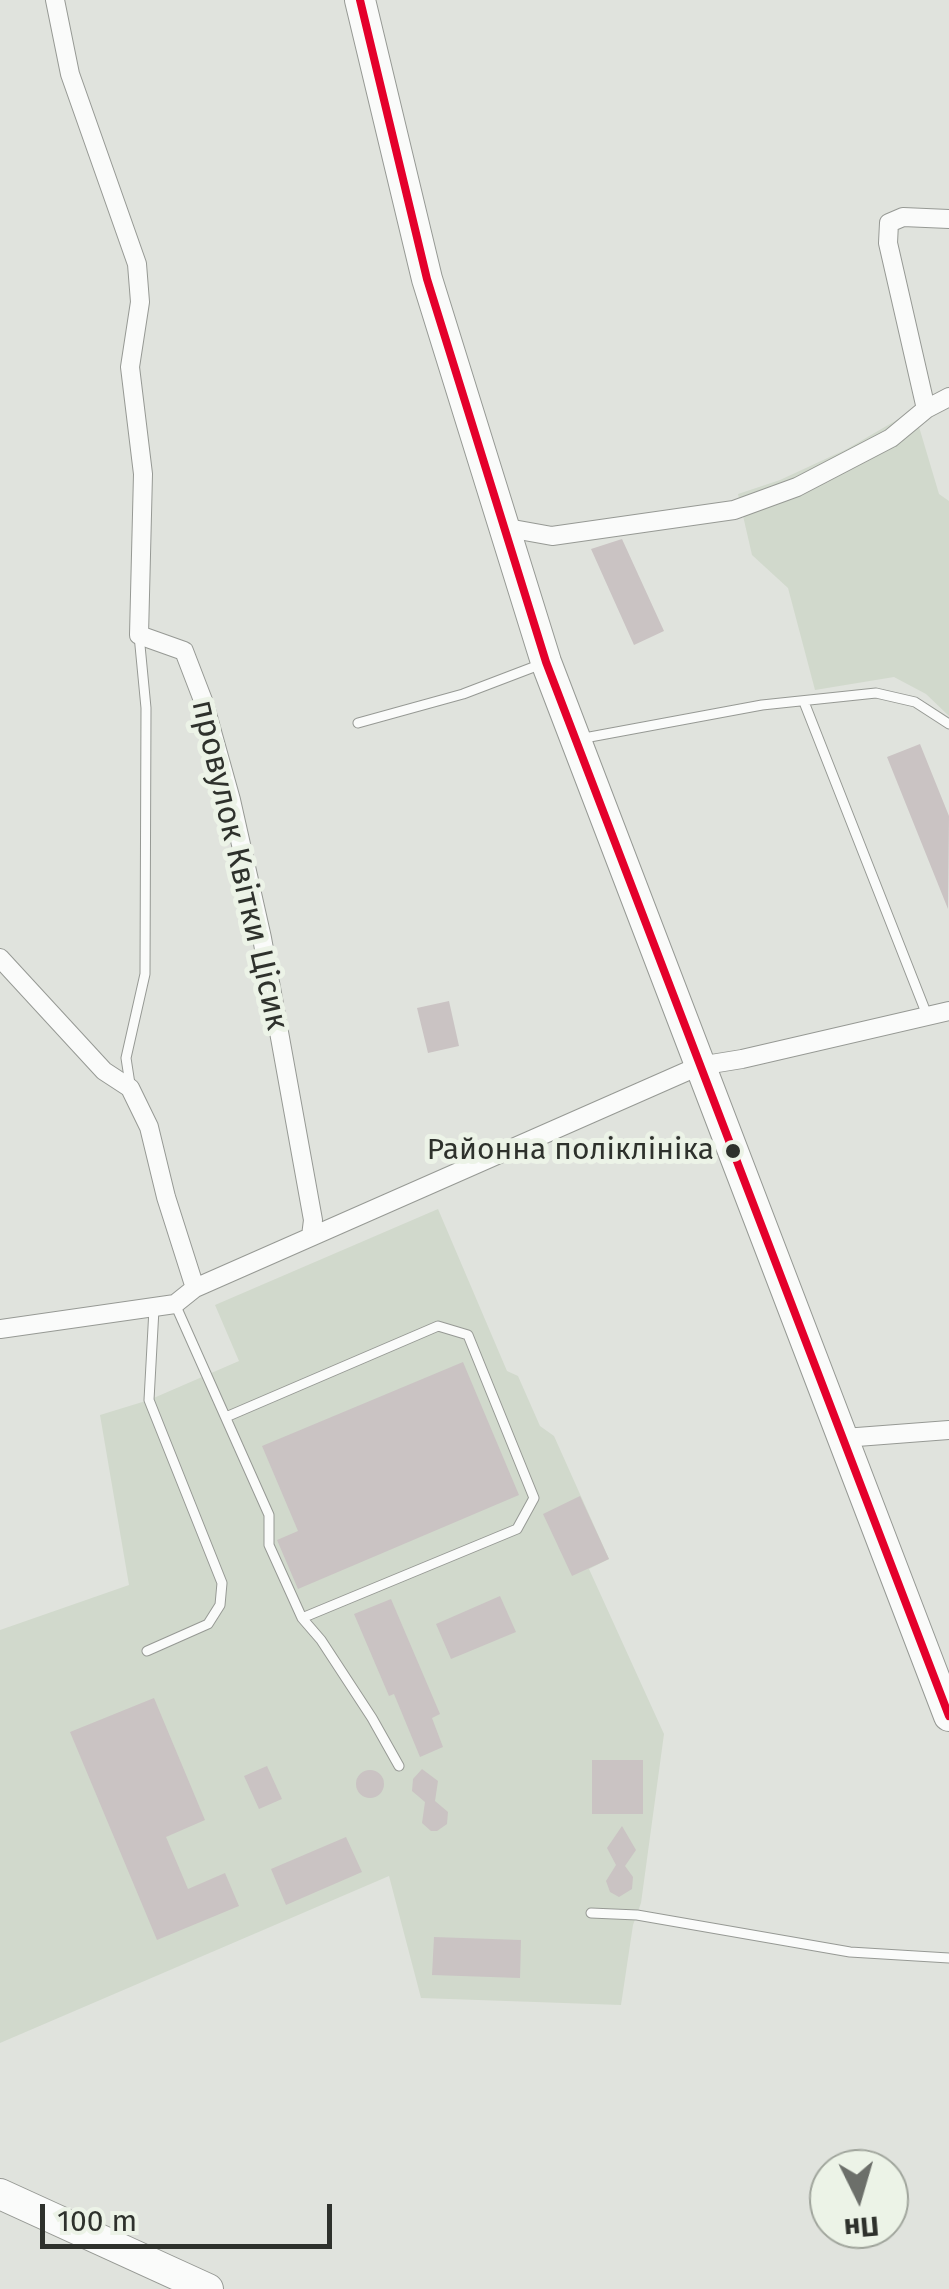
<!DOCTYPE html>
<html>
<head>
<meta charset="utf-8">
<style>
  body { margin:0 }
  #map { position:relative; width:949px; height:2289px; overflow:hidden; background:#e0e3dd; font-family:"Fira Sans",sans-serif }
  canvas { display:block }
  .north { position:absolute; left:809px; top:2149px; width:100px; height:100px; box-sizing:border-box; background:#ecf3e7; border:2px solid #a0a59c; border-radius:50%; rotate:175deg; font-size:28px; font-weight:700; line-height:40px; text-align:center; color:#2e312c }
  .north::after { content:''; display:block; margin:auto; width:35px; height:45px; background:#6c6f6a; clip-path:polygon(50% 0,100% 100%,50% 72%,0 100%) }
  .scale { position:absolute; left:40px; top:2204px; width:292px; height:45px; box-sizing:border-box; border:5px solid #2e312c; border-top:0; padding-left:12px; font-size:30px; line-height:35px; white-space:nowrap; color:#2e312c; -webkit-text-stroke:8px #ecf3e7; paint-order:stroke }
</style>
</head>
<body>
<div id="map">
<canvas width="949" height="2289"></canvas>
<div class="north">Пн</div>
<div class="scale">100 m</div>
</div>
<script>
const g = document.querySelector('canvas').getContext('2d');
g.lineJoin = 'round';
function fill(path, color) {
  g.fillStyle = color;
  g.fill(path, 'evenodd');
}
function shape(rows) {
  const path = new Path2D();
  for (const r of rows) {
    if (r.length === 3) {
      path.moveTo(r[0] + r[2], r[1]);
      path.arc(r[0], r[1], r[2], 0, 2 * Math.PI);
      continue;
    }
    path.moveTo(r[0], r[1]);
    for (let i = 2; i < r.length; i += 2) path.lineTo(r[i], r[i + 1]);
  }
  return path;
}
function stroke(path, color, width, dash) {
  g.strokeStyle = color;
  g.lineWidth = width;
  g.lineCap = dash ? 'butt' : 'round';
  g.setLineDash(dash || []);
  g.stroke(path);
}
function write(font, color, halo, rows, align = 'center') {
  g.font = font + ' "Fira Sans",sans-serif';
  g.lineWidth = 10;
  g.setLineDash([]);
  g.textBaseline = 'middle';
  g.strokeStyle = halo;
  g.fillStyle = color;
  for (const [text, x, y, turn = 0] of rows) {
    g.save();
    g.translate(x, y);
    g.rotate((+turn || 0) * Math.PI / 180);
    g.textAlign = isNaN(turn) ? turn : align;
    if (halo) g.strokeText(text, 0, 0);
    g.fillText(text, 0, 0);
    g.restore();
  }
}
const built = shape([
  [914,410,939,494,949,501,949,716,926,694,894,677,815,690,788,588,752,555,738,494,780,480,847,449],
  [438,1209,507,1371,518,1376,540,1426,554,1436,609,1559,589,1569,664,1734,641,1903,633,1925,621,2005,421,1998,389,1876,0,2043,0,1630,129,1585,100,1415,149,1400,239,1361,215,1305]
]);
const building = shape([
  [622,539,664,631,634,645,591,549],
  [920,744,949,816,948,909,887,757],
  [449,1001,459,1046,428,1053,417,1008],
  [463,1362,519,1495,298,1589,277,1540,298,1531,262,1446],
  [580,1496,609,1559,572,1576,543,1514],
  [500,1596,516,1632,451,1659,436,1624],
  [391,1599,440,1714,432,1718,443,1747,420,1757,394,1694,389,1696,354,1614],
  [154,1698,205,1820,166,1837,188,1889,225,1873,239,1906,157,1940,70,1732],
  [592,1760,643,1760,643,1814,592,1814],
  [267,1766,282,1799,259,1809,244,1776],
  [422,1769,438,1781,435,1801,448,1812,447,1824,437,1831,431,1831,422,1823,425,1802,412,1791,413,1779],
  [370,1784,14],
  [622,1826,636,1850,625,1866,633,1877,632,1889,619,1897,610,1892,606,1881,616,1865,607,1848],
  [346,1837,362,1872,286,1905,271,1869],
  [434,1937,521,1940,520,1978,432,1975]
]);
const service = shape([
  [804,702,927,1015],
  [358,723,463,694,539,665],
  [579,739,762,705,876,693,915,702,949,724],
  [130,1084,126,1058,145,974,146,708,139,635],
  [175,1304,269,1515,269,1545,302,1618,321,1640,372,1718,399,1766],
  [226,1417,438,1326,468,1335,534,1498,517,1529,302,1618],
  [147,1651,208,1624,220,1605,222,1583,149,1400,154,1309],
  [591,1913,637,1915,850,1952,949,1958]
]);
const minor = shape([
  [55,0,70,74,137,264,140,302,130,367,143,474,139,635,184,651,204,703,231,800,262,938,313,1220,311,1236],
  [926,409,888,243,889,223,903,217,949,219],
  [502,527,552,536,734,510,797,487,891,438,926,409,949,397],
  [0,958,104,1071,130,1088,149,1127,166,1197,195,1288],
  [0,1329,175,1304,195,1288,699,1066,742,1059,949,1011],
  [844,1438,949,1430]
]);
const trunk = shape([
  [360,0,427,279,546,662,949,1716],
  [0,2194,208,2289]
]);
const bus1 = shape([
  [360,0,427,279,546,662,949,1716]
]);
const markers = [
  [733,1151,9,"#2e312c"]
];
const busNames = [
  ["Районна поліклініка",714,1151]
];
const streetNames = [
  ["провулок Квітки Цісик",239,865,77]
];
fill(built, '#d1d9cc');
fill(building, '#cac3c3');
stroke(service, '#969994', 11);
stroke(minor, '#969994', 20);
stroke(trunk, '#969994', 32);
stroke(service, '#fafbfa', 9);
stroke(minor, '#fafbfa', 18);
stroke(trunk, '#fafbfa', 30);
stroke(bus1, '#e4002b', 8);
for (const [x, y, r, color] of markers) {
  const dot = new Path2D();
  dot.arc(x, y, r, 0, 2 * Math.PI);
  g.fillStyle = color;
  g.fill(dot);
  stroke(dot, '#ecf3e7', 4);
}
write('30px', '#2e312c', '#ecf3e7', busNames, 'right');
write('32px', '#2e312c', '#ecf3e7', streetNames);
</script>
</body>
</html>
